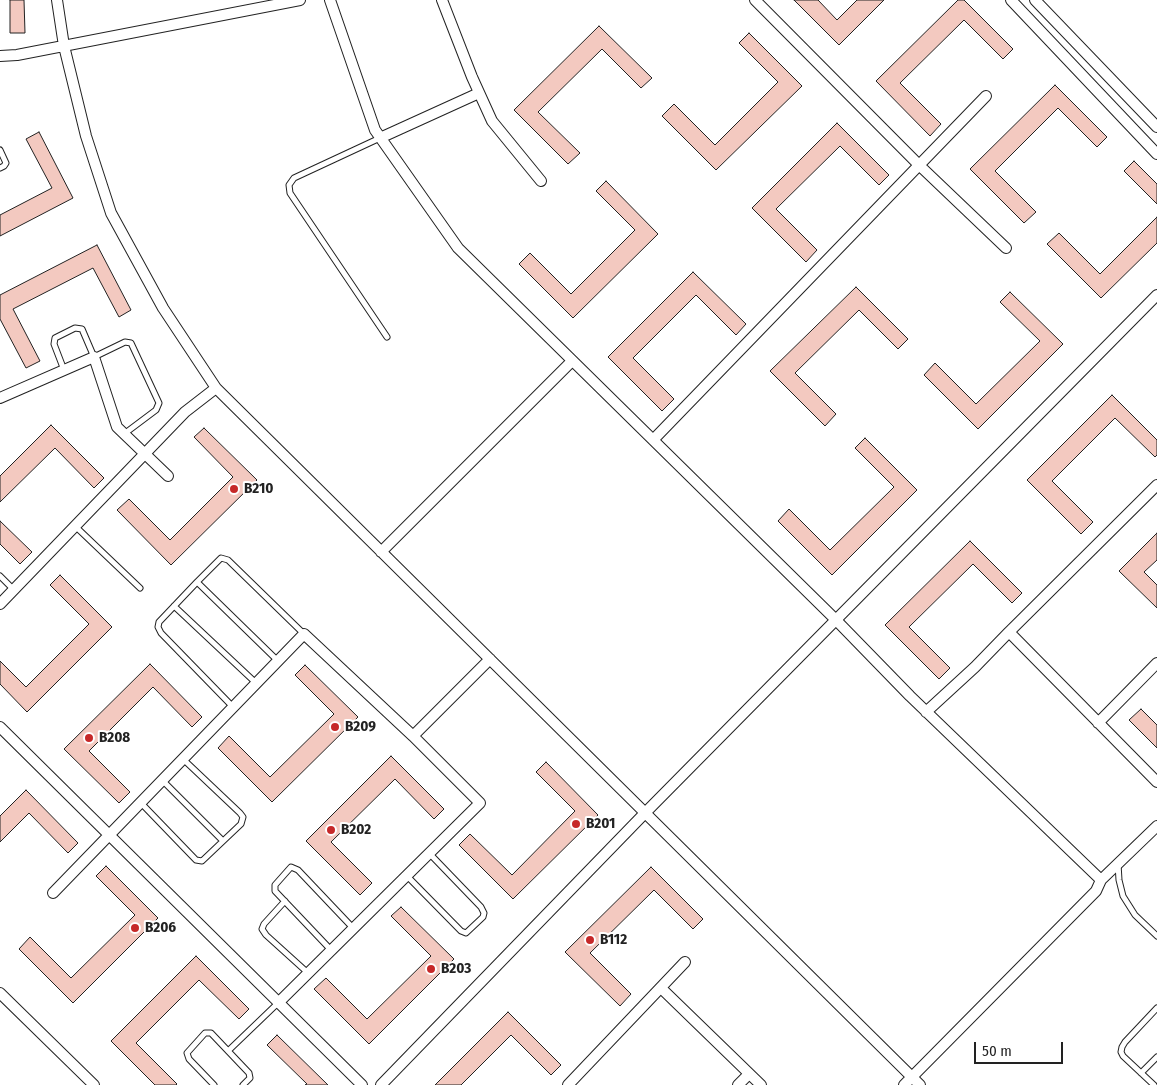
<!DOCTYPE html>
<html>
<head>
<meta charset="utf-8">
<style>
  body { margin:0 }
  #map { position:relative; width:1157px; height:1085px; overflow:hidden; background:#fff; font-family:"Fira Sans Condensed",sans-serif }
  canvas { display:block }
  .scale { position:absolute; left:974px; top:1042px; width:89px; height:22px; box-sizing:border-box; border:2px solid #222; border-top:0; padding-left:6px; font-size:15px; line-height:18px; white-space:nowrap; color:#222; -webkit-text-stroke:4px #fff; paint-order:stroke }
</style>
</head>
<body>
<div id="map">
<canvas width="1157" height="1085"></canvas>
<div class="scale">50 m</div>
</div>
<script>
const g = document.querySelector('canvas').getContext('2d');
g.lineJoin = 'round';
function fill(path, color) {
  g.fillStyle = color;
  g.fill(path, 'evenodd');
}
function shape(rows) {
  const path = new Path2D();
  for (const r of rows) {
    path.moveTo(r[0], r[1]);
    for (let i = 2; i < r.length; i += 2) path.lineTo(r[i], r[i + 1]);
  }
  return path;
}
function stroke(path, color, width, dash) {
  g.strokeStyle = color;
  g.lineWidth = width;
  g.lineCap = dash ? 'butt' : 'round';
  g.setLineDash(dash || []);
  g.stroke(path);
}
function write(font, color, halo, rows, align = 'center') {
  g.font = font + ' "Fira Sans Condensed",sans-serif';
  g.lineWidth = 4;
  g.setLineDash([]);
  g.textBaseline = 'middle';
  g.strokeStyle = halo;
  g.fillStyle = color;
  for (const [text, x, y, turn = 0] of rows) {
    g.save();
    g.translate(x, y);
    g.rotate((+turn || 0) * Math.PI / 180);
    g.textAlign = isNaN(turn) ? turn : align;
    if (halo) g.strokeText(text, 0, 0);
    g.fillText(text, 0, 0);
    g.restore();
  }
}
const building = shape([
  [10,0,24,0,25,33,10,33,10,0],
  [794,0,818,0,837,20,857,0,884,0,839,45,794,0],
  [958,0,964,0,1013,49,1003,59,964,20,900,83,941,124,930,136,876,81,958,0],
  [599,26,652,78,641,88,602,49,538,112,580,153,568,164,514,110,599,26],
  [749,33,802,86,716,170,662,116,674,104,715,145,778,82,739,43,749,33],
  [1055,85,1107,137,1097,147,1058,108,995,171,1036,212,1024,223,970,169,1055,85],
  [837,123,889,175,879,185,840,146,776,209,817,250,806,262,752,208,837,123],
  [39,132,73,198,0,236,0,215,52,188,26,139,39,132],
  [1134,161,1157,184,1157,204,1124,171,1134,161],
  [606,181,658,234,573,318,519,264,530,253,571,294,635,230,596,191,606,181],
  [1157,217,1157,243,1101,298,1047,244,1059,233,1100,274,1157,217],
  [97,245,131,310,119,317,93,268,13,309,40,361,26,368,0,319,0,295,97,245],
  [693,272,746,324,736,335,696,295,633,358,674,399,662,411,608,357,693,272],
  [856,287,908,339,898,349,859,310,795,373,836,414,825,426,770,371,856,287],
  [1010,292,1063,344,978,429,924,375,935,363,976,404,1040,341,1000,302,1010,292],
  [1112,395,1157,440,1157,455,1155,457,1115,418,1052,481,1093,522,1081,534,1027,480,1112,395],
  [51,425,104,478,94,488,55,448,0,502,0,476,51,425],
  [204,428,257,480,171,565,117,510,129,499,170,540,233,477,194,437,204,428],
  [865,438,917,490,832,575,778,521,789,509,830,550,894,487,855,448,865,438],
  [0,521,32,552,20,564,0,544,0,521],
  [1157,533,1157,560,1144,572,1157,585,1157,608,1119,571,1157,533],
  [970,541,1022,593,1012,603,973,564,909,627,950,668,939,679,885,625,970,541],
  [60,575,112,627,27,712,0,684,0,661,26,687,89,624,50,585,60,575],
  [150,664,202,717,192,727,153,687,89,751,130,792,119,803,64,749,150,664],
  [305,665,358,717,272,802,218,748,229,736,270,777,334,714,295,675,305,665],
  [1141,709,1157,725,1157,748,1129,720,1141,709],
  [391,756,444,809,434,819,395,779,331,842,372,883,360,895,306,841,391,756],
  [546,762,598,815,513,899,459,845,470,834,512,875,575,811,536,772,546,762],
  [26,790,78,843,68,853,29,813,0,842,0,816,26,790],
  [106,866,158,918,73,1003,19,949,30,937,71,978,135,915,96,876,106,866],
  [651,867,703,919,693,929,654,890,590,953,631,994,620,1006,565,952,651,867],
  [401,907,454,959,369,1044,314,989,326,978,367,1019,431,956,391,916,401,907],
  [196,956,249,1009,239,1019,199,980,136,1043,177,1084,176,1085,155,1085,111,1041,196,956],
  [508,1012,561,1065,551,1075,511,1035,461,1085,435,1085,508,1012],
  [277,1035,328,1085,305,1085,307,1084,267,1045,277,1035]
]);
const service = shape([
  [380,138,294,178,289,185,290,193,387,337],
  [0,150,6,163,4,166,0,168],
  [64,370,54,344,55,338,75,328,82,329,94,357,125,342,131,343,159,403,156,410,124,434],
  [75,526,140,588],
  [0,576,14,590],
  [197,582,278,661],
  [174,606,256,683],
  [233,707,161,633,158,627,159,622,197,582,221,558,228,560,304,634],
  [163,781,223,841],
  [141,803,196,860,202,861,241,824,243,817,240,813,183,759],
  [1118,864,1119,880,1123,896,1135,915,1157,936],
  [407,876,461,931,466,933,483,917,484,913,481,907,429,853],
  [285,901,264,924,262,929,266,935,308,973],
  [331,950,275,891,275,885,291,867,298,870,353,928],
  [228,1051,278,1003],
  [1141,1073,1157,1057],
  [214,1085,189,1059,187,1053,205,1033,211,1033,249,1073,250,1078,243,1085],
  [1154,1085,1123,1056,1121,1052,1122,1047,1125,1042,1157,1008]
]);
const minor = shape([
  [57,0,64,46,86,136,111,213,163,308,216,388,920,1085],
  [330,0,375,130,458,248,836,620,910,696,1101,880,1096,891,904,1085],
  [442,0,472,77,492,121,541,181],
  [755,0,919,165,1006,248],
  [1011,0,1157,154],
  [1035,0,1157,127],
  [0,56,17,55,300,0],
  [380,138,479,93],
  [0,398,94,357,117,427,168,476],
  [653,440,986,96],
  [1157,485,1009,632,1157,782],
  [381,552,572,361],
  [0,604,185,412,216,388],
  [926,712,975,667,1009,632],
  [1098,723,1157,663],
  [0,727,362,1085],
  [413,736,490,659],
  [1101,880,1157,826],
  [53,893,304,634,413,736,480,803,278,1003],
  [661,988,761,1085],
  [0,993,94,1085],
  [381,1085,645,813,1157,295],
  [568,1085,685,962],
  [738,1085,749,1074]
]);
const markers = [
  [234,489,5,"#c62828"],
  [335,727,5,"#c62828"],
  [89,738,5,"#c62828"],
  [576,824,5,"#c62828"],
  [331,830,5,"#c62828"],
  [135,928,5,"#c62828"],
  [590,940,5,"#c62828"],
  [431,969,5,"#c62828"]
];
const poiNames = [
  ["B210",244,489],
  ["B209",345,727],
  ["B208",99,738],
  ["B201",586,824],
  ["B202",341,830],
  ["B206",145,928],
  ["B112",600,940],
  ["B203",441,969]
];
fill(building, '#f3c9c0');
stroke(building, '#222', 1);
stroke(service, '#222', 7);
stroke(minor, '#222', 12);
stroke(service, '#fff', 5);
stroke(minor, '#fff', 10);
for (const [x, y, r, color] of markers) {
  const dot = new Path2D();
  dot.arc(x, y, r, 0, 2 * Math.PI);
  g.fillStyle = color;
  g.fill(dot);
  stroke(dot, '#fff', 2);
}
write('bold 15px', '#222', '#fff', poiNames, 'left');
</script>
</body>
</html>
